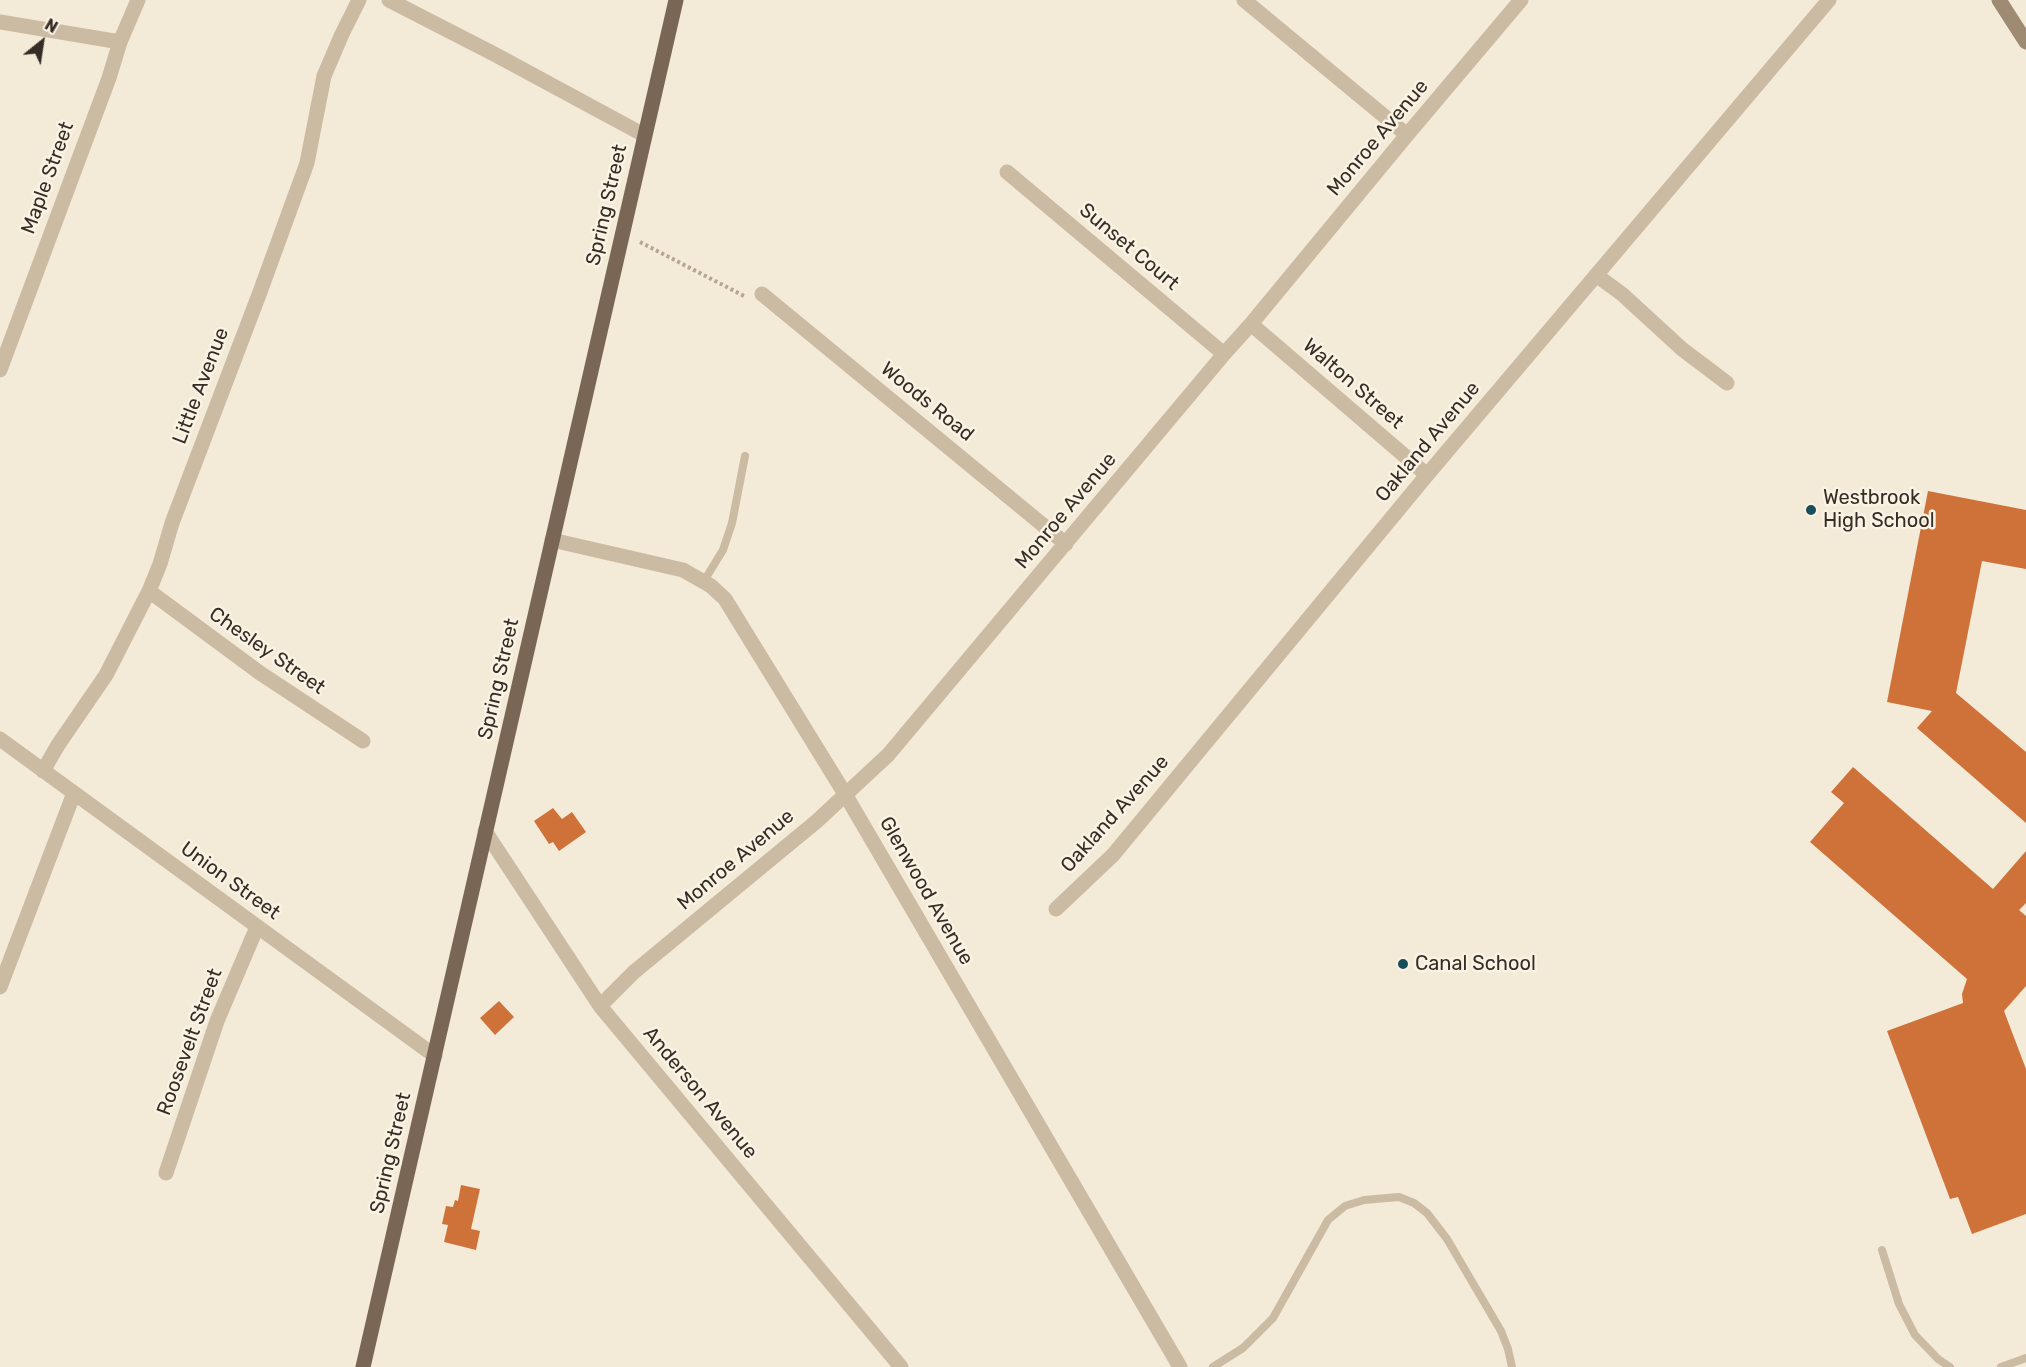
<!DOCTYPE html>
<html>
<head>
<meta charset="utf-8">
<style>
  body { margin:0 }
  #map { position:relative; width:2026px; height:1367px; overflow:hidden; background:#f3ead8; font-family:Rubik,sans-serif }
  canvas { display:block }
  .north { position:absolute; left:12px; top:12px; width:60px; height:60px; -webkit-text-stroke:4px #faf3e4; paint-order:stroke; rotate:30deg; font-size:16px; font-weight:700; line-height:24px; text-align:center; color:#362d26 }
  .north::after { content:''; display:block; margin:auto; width:21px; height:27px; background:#362d26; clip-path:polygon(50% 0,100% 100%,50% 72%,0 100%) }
</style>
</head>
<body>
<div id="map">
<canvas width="2026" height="1367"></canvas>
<div class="north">N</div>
</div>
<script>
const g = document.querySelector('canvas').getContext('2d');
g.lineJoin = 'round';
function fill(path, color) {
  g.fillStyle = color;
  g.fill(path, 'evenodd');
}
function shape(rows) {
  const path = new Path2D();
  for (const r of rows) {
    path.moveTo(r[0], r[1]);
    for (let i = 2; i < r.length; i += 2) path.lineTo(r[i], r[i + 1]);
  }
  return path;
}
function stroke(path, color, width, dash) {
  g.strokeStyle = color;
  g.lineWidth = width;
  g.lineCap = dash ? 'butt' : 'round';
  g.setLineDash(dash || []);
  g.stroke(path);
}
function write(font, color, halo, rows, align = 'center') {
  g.font = font + ' Rubik,sans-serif';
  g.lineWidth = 5;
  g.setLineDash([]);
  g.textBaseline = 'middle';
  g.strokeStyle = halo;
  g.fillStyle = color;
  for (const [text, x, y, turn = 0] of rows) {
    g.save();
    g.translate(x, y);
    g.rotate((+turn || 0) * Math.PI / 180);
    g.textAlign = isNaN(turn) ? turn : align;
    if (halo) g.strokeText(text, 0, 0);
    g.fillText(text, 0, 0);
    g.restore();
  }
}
const building = shape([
  [1928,491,2026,510,2026,569,1982,561,1956,693,2026,752,2026,823,1917,728,1932,711,1887,702],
  [1853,767,1993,889,2026,851,2026,903,2019,910,2026,916,2026,986,2004,1011,2026,1069,2026,1214,1972,1234,1958,1197,1950,1199,1887,1031,1963,1003,1962,994,1967,979,1810,842,1844,803,1831,792],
  [553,808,562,819,572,812,586,832,559,851,553,842,549,844,534,821],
  [499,1001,514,1017,495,1035,480,1018],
  [461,1185,480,1189,471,1229,480,1231,476,1250,444,1242,448,1225,442,1224,446,1206,453,1207,455,1200,458,1201]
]);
const path = shape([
  [640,242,746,297]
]);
const service = shape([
  [704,581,723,550,732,523,745,456],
  [1882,1250,1899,1304,1915,1335,1938,1359,1950,1367],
  [1213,1367,1243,1348,1273,1318,1328,1220,1345,1206,1364,1200,1399,1197,1414,1203,1427,1213,1447,1239,1501,1331,1508,1349,1512,1367],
  [2001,1367,2026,1358]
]);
const minor = shape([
  [389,0,496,55,644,135],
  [1244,0,1407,135],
  [0,22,120,42],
  [1007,172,1224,354],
  [1596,275,1622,294,1682,349,1727,383],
  [762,294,1066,544],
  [1251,324,1427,475],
  [0,370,109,78,120,42,138,0],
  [552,540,683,570,711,586,725,599,845,794,1180,1367],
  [149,591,260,673,363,741],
  [0,739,435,1056],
  [43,771,58,745,106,675,149,591,160,564,172,523,260,292,307,163,324,76,342,34,359,0],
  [485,831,600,1006,901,1367],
  [1056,909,1113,855,1427,475,1829,0],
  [0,987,74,793],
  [600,1006,634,972,817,821,888,755,1224,354,1251,324,1407,135,1521,0],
  [166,1173,217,1021,257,927]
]);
const secondary = shape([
  [1999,0,2026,42]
]);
const primary = shape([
  [363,1367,676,0]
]);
const markers = [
  [1811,510,6,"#184d5a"],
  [1403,964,6,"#184d5a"]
];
const streetNames = [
  ["Monroe Avenue",1378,138,-50],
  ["Maple Street",48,178,-70],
  ["Spring Street",607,205,-77],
  ["Sunset Court",1129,247,40],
  ["Walton Street",1353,384,41],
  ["Little Avenue",201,386,-69],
  ["Woods Road",927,402,39],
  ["Oakland Avenue",1428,442,-50],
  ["Monroe Avenue",1066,511,-50],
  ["Chesley Street",267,651,35],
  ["Spring Street",499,679,-77],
  ["Oakland Avenue",1115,814,-48],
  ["Monroe Avenue",736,860,-40],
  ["Union Street",230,881,36],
  ["Glenwood Avenue",926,891,60],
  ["Roosevelt Street",190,1042,-70],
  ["Anderson Avenue",700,1093,50],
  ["Spring Street",391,1153,-77]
];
const poiNames = [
  ["Westbrook",1823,498],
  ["High School",1823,521],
  ["Canal School",1415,964]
];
fill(building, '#cf723a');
stroke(path, '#b7a58d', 4, [3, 3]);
stroke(service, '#ccbba3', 8);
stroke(minor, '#ccbba3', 15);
stroke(secondary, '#9f8a74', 15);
stroke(primary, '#796655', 15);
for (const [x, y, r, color] of markers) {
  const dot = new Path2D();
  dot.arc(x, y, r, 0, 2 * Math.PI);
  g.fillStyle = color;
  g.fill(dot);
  stroke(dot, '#faf3e4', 2);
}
write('20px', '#362d26', '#faf3e4', streetNames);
write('20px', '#362d26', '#faf3e4', poiNames, 'left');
</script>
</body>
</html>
